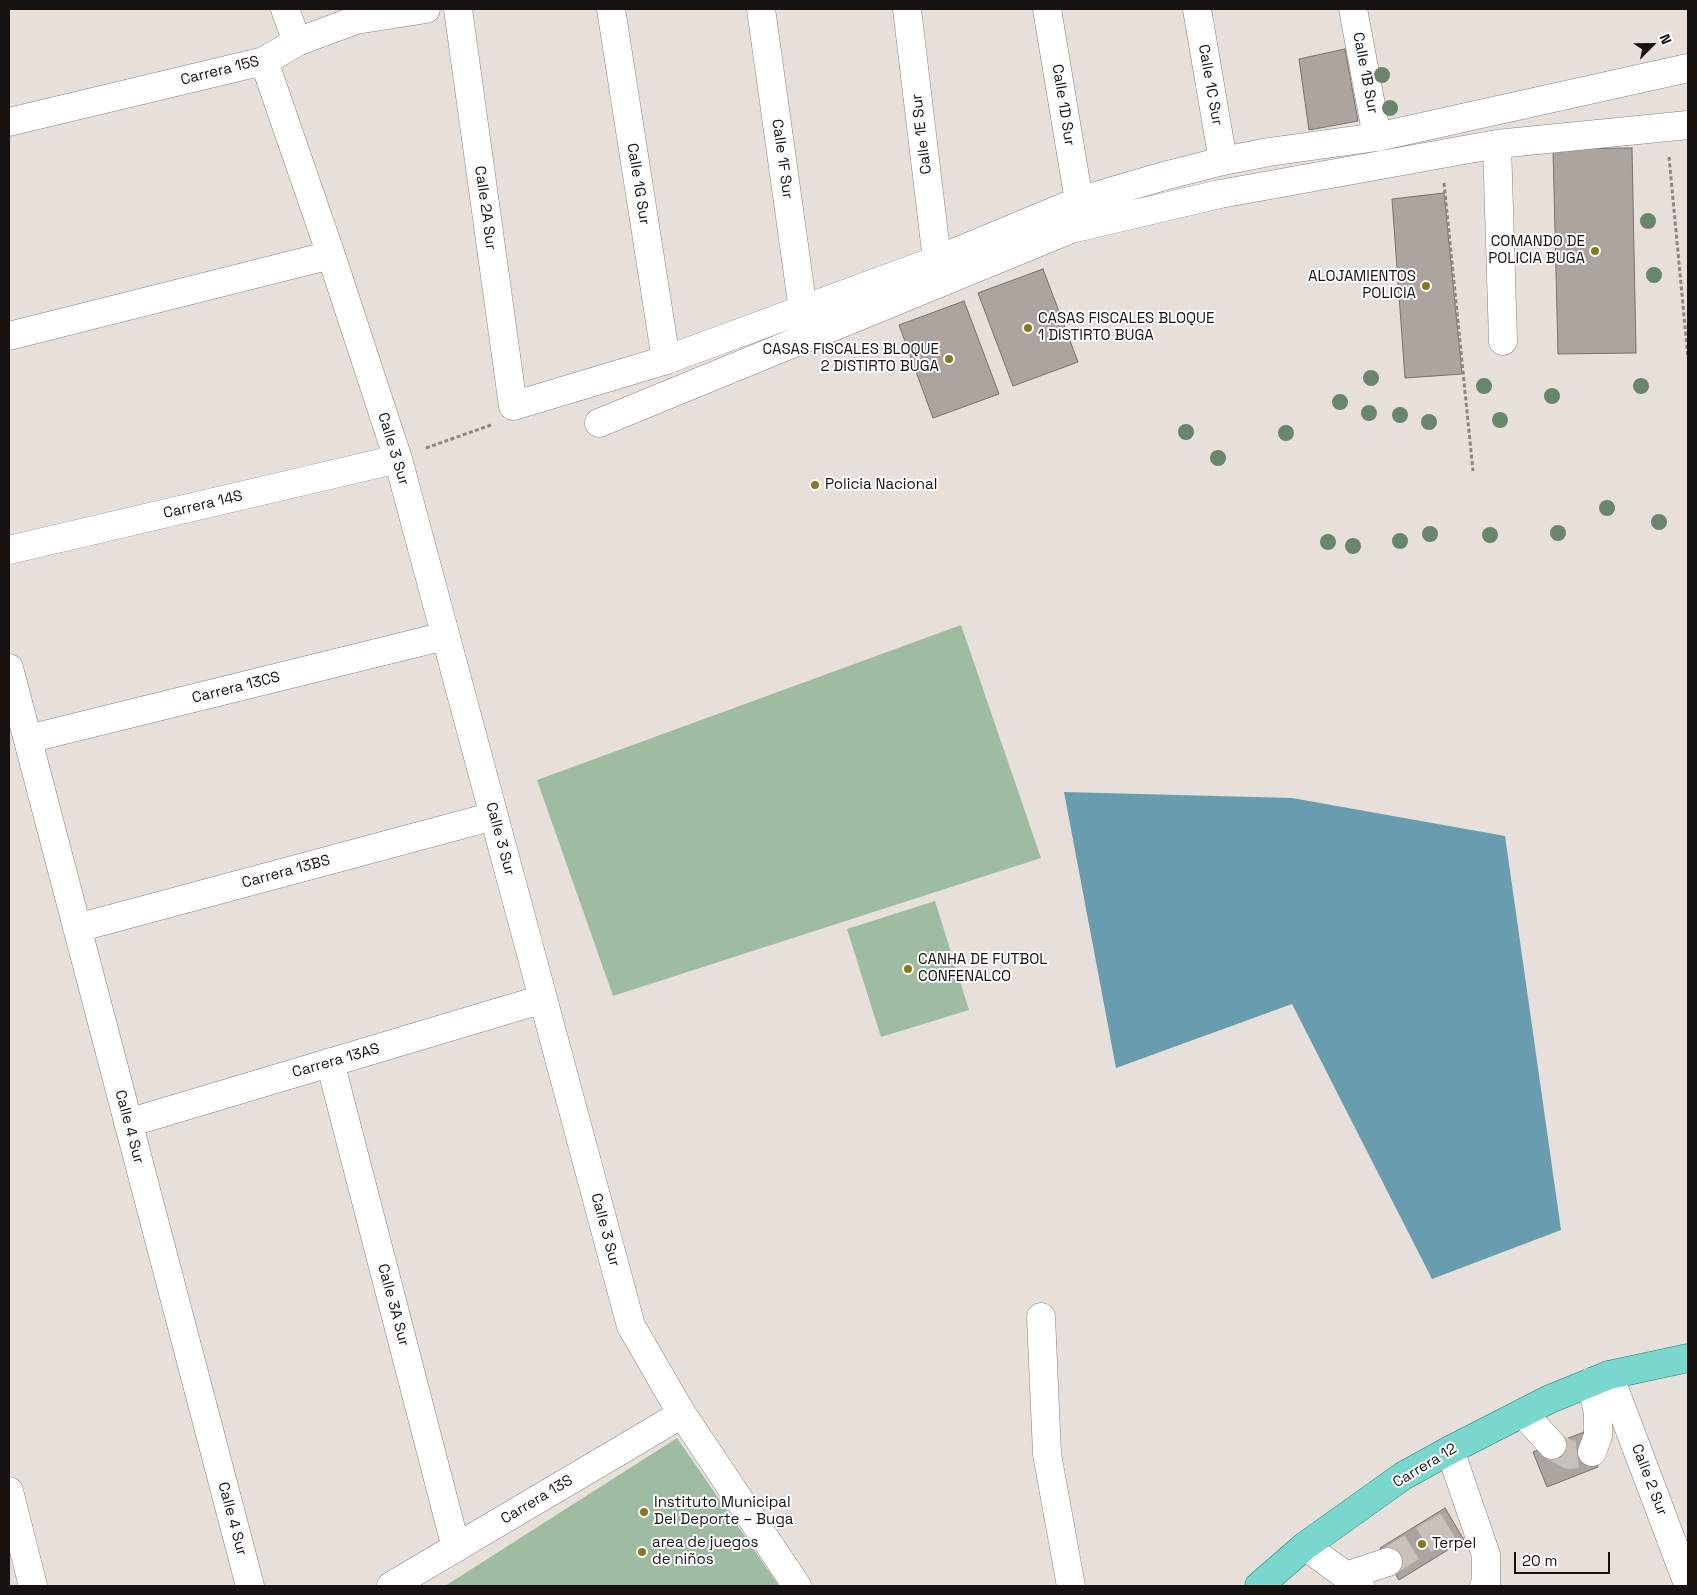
<!DOCTYPE html>
<html>
<head>
<meta charset="utf-8">
<style>
  body { margin:0 }
  #map { position:relative; width:1697px; height:1595px; overflow:hidden; background:#e7dfd9; font-family:"Space Grotesk",sans-serif }
  canvas { display:block }
  .frame { position:absolute; inset:0; border:10px solid #151210; pointer-events:none }
  .north { position:absolute; left:1627px; top:20px; width:50px; height:50px; -webkit-text-stroke:4px #fff; paint-order:stroke; rotate:67deg; font-size:14px; font-weight:700; line-height:20px; text-align:center; color:#151210 }
  .north::after { content:''; display:block; margin:auto; width:18px; height:22px; background:#151210; clip-path:polygon(50% 0,100% 100%,50% 72%,0 100%) }
  .scale { position:absolute; left:1514px; top:1552px; width:96px; height:22px; box-sizing:border-box; border:2px solid #151210; border-top:0; padding-left:6px; font-size:15px; line-height:18px; white-space:nowrap; color:#151210; -webkit-text-stroke:4px #fff; paint-order:stroke }
</style>
</head>
<body>
<div id="map">
<canvas width="1697" height="1595"></canvas>
<div class="frame"></div>
<div class="north">N</div>
<div class="scale">20 m</div>
</div>
<script>
const g = document.querySelector('canvas').getContext('2d');
g.lineJoin = 'round';
function fill(path, color) {
  g.fillStyle = color;
  g.fill(path, 'evenodd');
}
function shape(rows) {
  const path = new Path2D();
  for (const r of rows) {
    path.moveTo(r[0], r[1]);
    for (let i = 2; i < r.length; i += 2) path.lineTo(r[i], r[i + 1]);
  }
  return path;
}
function stroke(path, color, width, dash) {
  g.strokeStyle = color;
  g.lineWidth = width;
  g.lineCap = dash ? 'butt' : 'round';
  g.setLineDash(dash || []);
  g.stroke(path);
}
function write(font, color, halo, rows, align = 'center') {
  g.font = font + ' "Space Grotesk",sans-serif';
  g.lineWidth = 4;
  g.setLineDash([]);
  g.textBaseline = 'middle';
  g.strokeStyle = halo;
  g.fillStyle = color;
  for (const [text, x, y, turn = 0] of rows) {
    g.save();
    g.translate(x, y);
    g.rotate((+turn || 0) * Math.PI / 180);
    g.textAlign = isNaN(turn) ? turn : align;
    if (halo) g.strokeText(text, 0, 0);
    g.fillText(text, 0, 0);
    g.restore();
  }
}
const green = shape([
  [961,625,1041,858,613,996,537,780],
  [935,901,969,1010,881,1037,847,929],
  [677,1438,779,1586,445,1586]
]);
const water = shape([
  [1064,792,1292,798,1505,836,1561,1230,1432,1279,1292,1004,1116,1068]
]);
const building = shape([
  [1345,49,1358,121,1309,130,1299,59,1345,49],
  [1632,148,1636,353,1558,354,1553,149,1632,148],
  [1444,193,1462,374,1405,378,1392,199,1444,193],
  [1043,269,1078,362,1013,386,978,293,1043,269],
  [964,301,999,394,933,418,899,325,964,301],
  [1584,1432,1598,1467,1547,1487,1533,1452,1584,1432],
  [1445,1508,1464,1540,1399,1580,1380,1548,1445,1508]
]);
const minorTunnel = shape([
  [1552,1445,1569,1455,1592,1452],
  [1388,1562,1453,1522]
]);
const path = shape([
  [1669,157,1688,358],
  [1444,183,1473,471],
  [426,448,491,425]
]);
const minor = shape([
  [285,9,297,42],
  [458,9,513,406,666,360,937,260,1079,201,1164,176,1223,161,1269,152,1377,137,1688,68],
  [611,9,666,360],
  [761,9,803,310],
  [907,9,937,260],
  [1047,9,1079,201],
  [1197,9,1223,161],
  [1353,9,1377,137],
  [264,61,331,255,398,459,631,1326,682,1414,797,1586],
  [9,122,264,61,297,42,356,20,426,9],
  [1497,144,1503,341],
  [9,336,331,255],
  [599,423,1071,229,1220,194,1497,144,1688,125],
  [9,550,398,459],
  [9,668,250,1586],
  [28,739,445,636],
  [77,928,494,816],
  [330,1062,456,1548],
  [128,1123,543,999],
  [1041,1317,1047,1454,1071,1586],
  [1609,1375,1688,1584],
  [1591,1382,1598,1413,1598,1436,1592,1452],
  [1523,1413,1552,1445],
  [1450,1450,1486,1555,1486,1584,1484,1586],
  [9,1491,33,1586],
  [1305,1546,1360,1586],
  [1346,1576,1388,1562],
  [391,1586,682,1414]
]);
const major = shape([
  [1259,1586,1305,1546,1403,1476,1450,1450,1550,1399,1609,1375,1688,1358]
]);
const trees = [
  [1382,75],
  [1390,108],
  [1648,221],
  [1654,275],
  [1371,378],
  [1484,386],
  [1641,386],
  [1552,396],
  [1340,402],
  [1369,413],
  [1400,415],
  [1500,420],
  [1429,422],
  [1186,432],
  [1286,433],
  [1218,458],
  [1607,508],
  [1659,522],
  [1558,533],
  [1430,534],
  [1490,535],
  [1400,541],
  [1328,542],
  [1353,546]
];
const markers = [
  [1595,251,5,"#86791e"],
  [1426,286,5,"#86791e"],
  [1028,328,5,"#86791e"],
  [949,359,5,"#86791e"],
  [815,485,5,"#86791e"],
  [908,969,5,"#86791e"],
  [644,1512,5,"#86791e"],
  [1422,1544,5,"#86791e"],
  [642,1552,5,"#86791e"]
];
const streetNames = [
  ["Carrera 15S",220,71,-14],
  ["Calle 1B Sur",1365,73,79],
  ["Calle 1C Sur",1210,85,80],
  ["Calle 1D Sur",1063,105,81],
  ["Calle 1E Sur",922,134,-97],
  ["Calle 1F Sur",782,159,82],
  ["Calle 1G Sur",638,184,81],
  ["Calle 2A Sur",485,208,82],
  ["Calle 3 Sur",393,449,73],
  ["Carrera 14S",203,505,-13],
  ["Carrera 13CS",236,688,-14],
  ["Calle 3 Sur",500,839,75],
  ["Carrera 13BS",286,872,-15],
  ["Carrera 13AS",336,1061,-16],
  ["Calle 4 Sur",129,1127,75],
  ["Calle 3 Sur",605,1230,75],
  ["Calle 3A Sur",393,1305,75],
  ["Carrera 12",1425,1466,-31],
  ["Calle 2 Sur",1649,1480,69],
  ["Carrera 13S",537,1500,-31],
  ["Calle 4 Sur",232,1519,75]
];
const poiNames = [
  ["COMANDO DE",1585,242,"right"],
  ["POLICIA BUGA",1585,259,"right"],
  ["ALOJAMIENTOS",1416,277,"right"],
  ["POLICIA",1416,294,"right"],
  ["CASAS FISCALES BLOQUE",1038,319],
  ["1 DISTIRTO BUGA",1038,336],
  ["CASAS FISCALES BLOQUE",939,350,"right"],
  ["2 DISTIRTO BUGA",939,367,"right"],
  ["Policia Nacional",825,485],
  ["CANHA DE FUTBOL",918,960],
  ["CONFENALCO",918,977],
  ["Instituto Municipal",654,1503],
  ["Del Deporte – Buga",654,1520],
  ["area de juegos",652,1543],
  ["de niños",652,1560],
  ["Terpel",1432,1544]
];
fill(green, '#9ebca2');
fill(water, '#679dae');
fill(building, '#aca49f');
stroke(building, '#78716c', 1);
stroke(minorTunnel, '#c8c0bb', 28, [28, 14]);
stroke(minor, '#8a837d', 29);
stroke(major, '#1c8075', 29);
stroke(path, '#8d8783', 3, [4, 2.5]);
stroke(minor, '#fff', 28);
stroke(major, '#79d7cd', 28);
g.fillStyle = '#68866d';
for (const [x, y] of trees) {
  g.beginPath();
  g.arc(x, y, 8, 0, 2 * Math.PI);
  g.fill();
}
for (const [x, y, r, color] of markers) {
  const dot = new Path2D();
  dot.arc(x, y, r, 0, 2 * Math.PI);
  g.fillStyle = color;
  g.fill(dot);
  stroke(dot, '#fff', 2);
}
write('15px', '#151210', '#fff', streetNames);
write('15px', '#151210', '#fff', poiNames, 'left');
</script>
</body>
</html>
